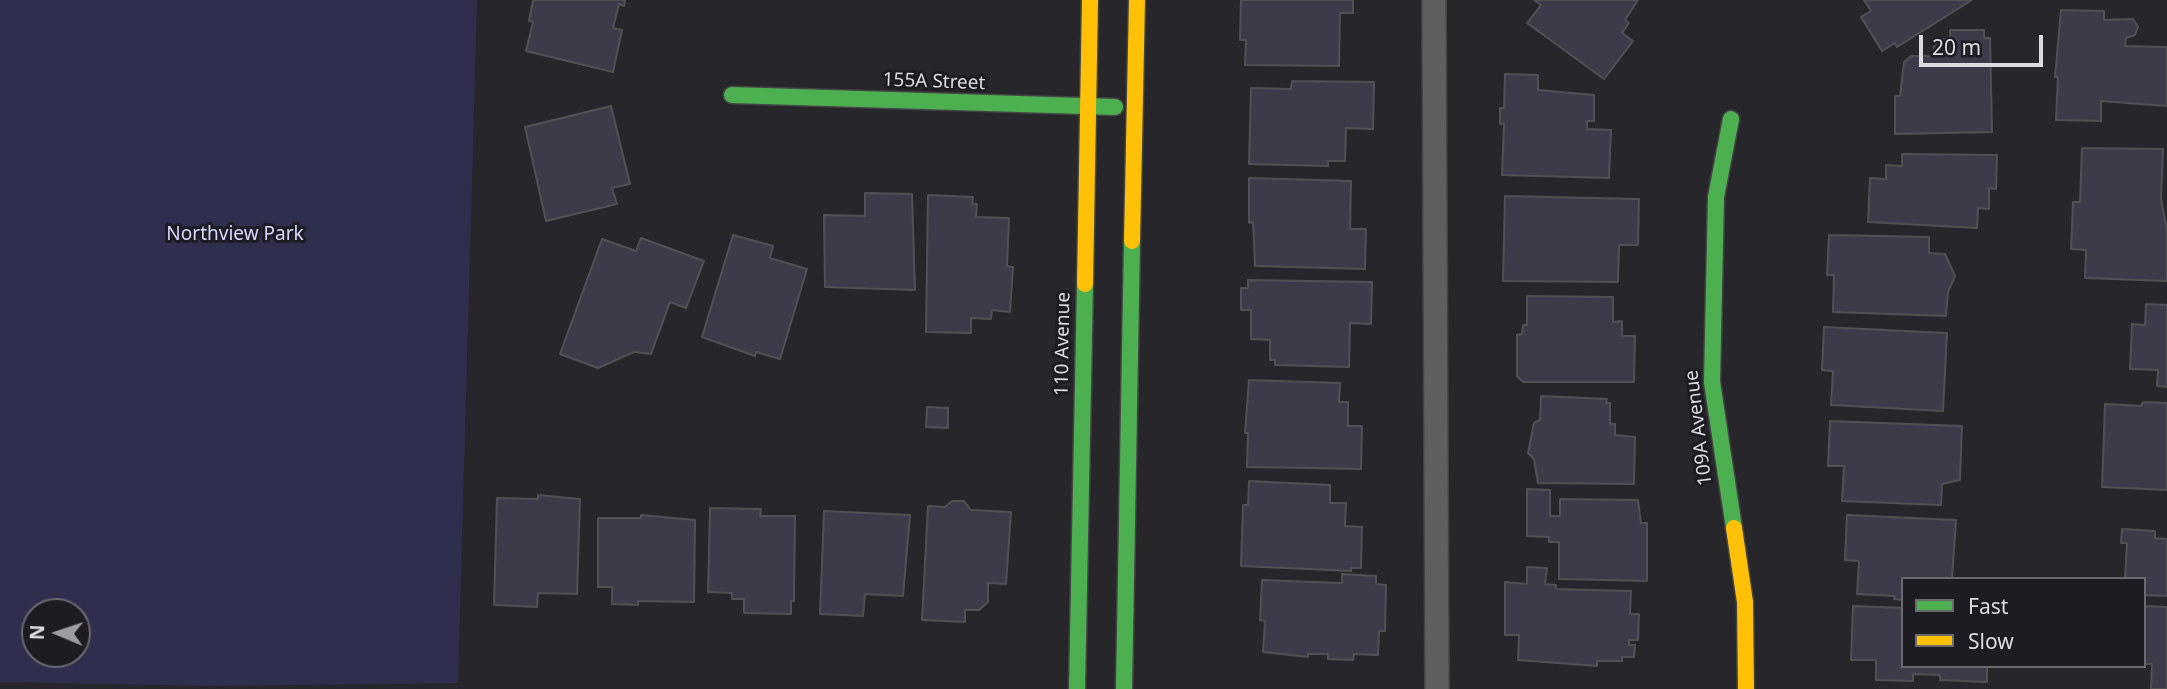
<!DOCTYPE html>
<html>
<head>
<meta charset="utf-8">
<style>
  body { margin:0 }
  #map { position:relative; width:2167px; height:689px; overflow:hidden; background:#26262b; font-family:"Noto Sans",sans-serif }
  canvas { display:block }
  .legend { position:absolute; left:1901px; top:577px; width:245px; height:91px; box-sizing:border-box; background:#1c1c22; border:2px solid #69696e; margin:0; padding:9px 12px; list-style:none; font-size:21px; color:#dcdce0 }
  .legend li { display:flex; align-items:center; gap:14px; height:35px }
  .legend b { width:35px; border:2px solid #69696e }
  .north { position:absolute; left:21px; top:598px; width:70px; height:70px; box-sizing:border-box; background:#1c1c22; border:2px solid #69696e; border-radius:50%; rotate:272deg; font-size:19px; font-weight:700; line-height:28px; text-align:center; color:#dcdce0 }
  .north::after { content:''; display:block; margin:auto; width:24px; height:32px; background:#9c9ca1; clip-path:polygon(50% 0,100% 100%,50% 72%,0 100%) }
  .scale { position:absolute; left:1919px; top:35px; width:124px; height:32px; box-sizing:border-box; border:4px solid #dcdce0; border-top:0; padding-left:9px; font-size:21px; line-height:24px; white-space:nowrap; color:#dcdce0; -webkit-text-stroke:5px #1c1c22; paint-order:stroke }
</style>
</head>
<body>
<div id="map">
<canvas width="2167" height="689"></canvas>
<ul class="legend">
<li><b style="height:9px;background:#4caf50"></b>Fast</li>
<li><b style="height:9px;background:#ffc107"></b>Slow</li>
</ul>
<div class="north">N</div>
<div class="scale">20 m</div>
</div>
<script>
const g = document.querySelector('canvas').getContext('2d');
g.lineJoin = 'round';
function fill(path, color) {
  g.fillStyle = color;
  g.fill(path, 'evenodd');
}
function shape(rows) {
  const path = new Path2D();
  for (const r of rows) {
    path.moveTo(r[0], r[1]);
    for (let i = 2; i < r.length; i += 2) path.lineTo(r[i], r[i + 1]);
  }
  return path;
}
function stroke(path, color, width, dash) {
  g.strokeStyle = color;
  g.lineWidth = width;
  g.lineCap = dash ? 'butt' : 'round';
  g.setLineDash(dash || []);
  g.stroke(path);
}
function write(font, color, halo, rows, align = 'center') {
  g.font = font + ' "Noto Sans",sans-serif';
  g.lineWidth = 6;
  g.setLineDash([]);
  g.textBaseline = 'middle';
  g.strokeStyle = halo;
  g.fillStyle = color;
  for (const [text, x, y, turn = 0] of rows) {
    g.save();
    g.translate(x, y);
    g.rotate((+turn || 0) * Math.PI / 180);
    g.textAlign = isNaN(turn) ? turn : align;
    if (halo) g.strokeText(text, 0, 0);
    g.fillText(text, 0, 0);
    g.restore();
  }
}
const green = shape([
  [0,0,477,0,458,683,211,686,0,682],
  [35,612,77,612,77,654,35,654]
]);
const building = shape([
  [533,0,625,0,624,6,619,4,613,28,622,30,613,72,526,51,533,22,529,21,533,0],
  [1241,0,1353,0,1353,13,1340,13,1339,66,1245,65,1246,40,1240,40,1241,0],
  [1534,0,1638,0,1625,20,1629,23,1622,33,1633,41,1604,79,1527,23,1541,5,1534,0],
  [1864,0,1972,0,1897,47,1895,43,1882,51,1861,17,1871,11,1864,0],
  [2061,10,2104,11,2104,20,2133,19,2138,27,2135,35,2126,38,2125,46,2167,47,2167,106,2101,101,2101,121,2056,120,2058,77,2055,77,2061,10],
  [1950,30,1984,30,1984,38,1990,38,1992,132,1895,134,1895,96,1900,96,1904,62,1911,56,1934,56,1934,39,1950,39,1950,30],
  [1505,74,1538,75,1538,90,1594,95,1594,121,1587,121,1587,129,1611,130,1609,178,1502,175,1504,124,1500,124,1500,108,1504,108,1505,74],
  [1292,81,1374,82,1373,129,1346,128,1345,161,1328,161,1328,166,1249,164,1251,88,1291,89,1292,81],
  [611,106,630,184,612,188,617,204,546,221,525,127,611,106],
  [2082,148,2163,149,2161,199,2167,230,2167,281,2085,278,2086,250,2071,249,2073,202,2080,202,2082,148],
  [1902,154,1997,155,1996,189,1989,188,1989,209,1978,208,1977,228,1868,222,1870,178,1886,179,1886,165,1902,166,1902,154],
  [1249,178,1351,181,1350,229,1366,229,1365,269,1255,266,1253,222,1249,223,1249,178],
  [865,193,912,194,915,290,825,287,824,215,865,216,865,193],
  [928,195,973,197,972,204,977,204,976,217,1009,218,1007,266,1013,267,1010,312,992,310,991,319,971,318,971,333,926,332,928,195],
  [1505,196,1639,199,1638,245,1619,245,1618,282,1503,281,1505,196],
  [733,235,773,246,770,258,807,269,780,359,756,352,755,356,702,337,733,235],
  [1829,235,1929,237,1929,253,1945,254,1955,276,1948,292,1946,316,1833,312,1834,275,1827,275,1829,235],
  [641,238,704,261,686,308,670,302,651,354,634,352,598,368,560,354,602,239,636,251,641,238],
  [1248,280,1372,282,1371,324,1350,323,1349,367,1275,365,1275,360,1270,360,1270,340,1251,339,1251,310,1241,310,1241,288,1248,288,1248,280],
  [1527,296,1613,297,1613,322,1622,321,1622,336,1635,336,1634,382,1523,382,1517,376,1517,335,1522,334,1523,325,1527,325,1527,296],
  [2146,304,2167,305,2167,387,2157,386,2158,370,2130,369,2132,324,2145,325,2146,304],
  [1824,327,1947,333,1943,411,1831,405,1833,371,1822,370,1824,327],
  [1249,380,1340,383,1339,402,1348,402,1348,426,1362,426,1361,469,1247,467,1248,433,1245,433,1249,380],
  [1541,396,1607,399,1606,403,1610,403,1610,424,1615,424,1615,435,1635,437,1634,484,1538,483,1534,459,1528,453,1534,423,1540,420,1541,396],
  [2143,402,2167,403,2167,490,2102,487,2105,404,2141,406,2143,402],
  [927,407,948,408,948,428,926,427,927,407],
  [1830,421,1962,426,1960,480,1942,484,1941,505,1842,501,1844,466,1828,466,1830,421],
  [1249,481,1330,485,1330,503,1346,503,1345,526,1362,527,1361,568,1351,568,1351,571,1241,566,1243,505,1248,505,1249,481],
  [1527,489,1550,490,1550,516,1560,516,1560,499,1638,500,1641,523,1647,523,1647,581,1559,579,1559,542,1549,542,1549,537,1527,536,1527,489],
  [538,495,580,499,577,594,538,593,537,607,494,605,497,498,538,499,538,495],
  [952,501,964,501,971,510,1011,512,1006,584,988,583,988,602,979,610,965,610,965,622,922,620,928,506,945,507,952,501],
  [710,508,761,509,760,516,795,516,794,601,791,601,791,614,744,613,744,599,732,599,732,593,708,592,710,508],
  [824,511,910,515,903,596,865,594,863,616,820,614,824,511],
  [641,515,695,520,694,602,638,601,638,605,612,604,612,587,598,587,598,518,641,518,641,515],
  [1847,515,1956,520,1952,579,1903,579,1903,600,1894,599,1895,596,1857,594,1859,561,1845,560,1847,515],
  [2122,529,2155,531,2155,538,2167,539,2167,596,2144,595,2144,579,2125,579,2127,543,2121,543,2122,529],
  [1527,567,1547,568,1545,584,1556,585,1556,589,1631,591,1630,614,1639,614,1638,640,1629,640,1629,645,1635,645,1634,657,1622,657,1622,661,1597,661,1597,666,1518,660,1519,635,1505,635,1505,582,1527,584,1527,567],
  [1342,574,1376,576,1376,584,1386,585,1385,631,1379,631,1378,655,1354,654,1353,660,1328,659,1328,654,1308,654,1308,657,1263,652,1265,621,1260,620,1262,580,1342,583,1342,574],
  [1853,606,1903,608,1903,666,1987,666,1987,682,1940,680,1940,675,1913,674,1913,681,1876,680,1876,660,1851,660,1853,606],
  [2144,606,2167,607,2167,689,2151,689,2152,664,2144,664,2144,606]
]);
const lane = shape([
  [1434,0,1437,689]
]);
const fast = shape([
  [732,95,1115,107],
  [1731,119,1716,197,1712,382,1734,528],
  [1077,689,1085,284],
  [1124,689,1132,241]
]);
const slow = shape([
  [1132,241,1137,0],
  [1085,284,1090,0],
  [1734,528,1745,602,1746,689]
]);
const streetNames = [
  ["155A Street",934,82,2],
  ["110 Avenue",1063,344,-89],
  ["109A Avenue",1699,428,-97]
];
const parkNames = [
  ["Northview Park",235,235]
];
fill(green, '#302e4e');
fill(building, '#3d3b4a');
stroke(building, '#515154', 2);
stroke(lane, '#444447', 26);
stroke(fast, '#444447', 19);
stroke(slow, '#444447', 19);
stroke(lane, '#5f5f61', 23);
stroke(fast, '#4caf50', 16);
stroke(slow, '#ffc107', 16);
write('19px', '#dcdce0', '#1c1c22', streetNames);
write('19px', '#d6d6fe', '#1c1c22', parkNames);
</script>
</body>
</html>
